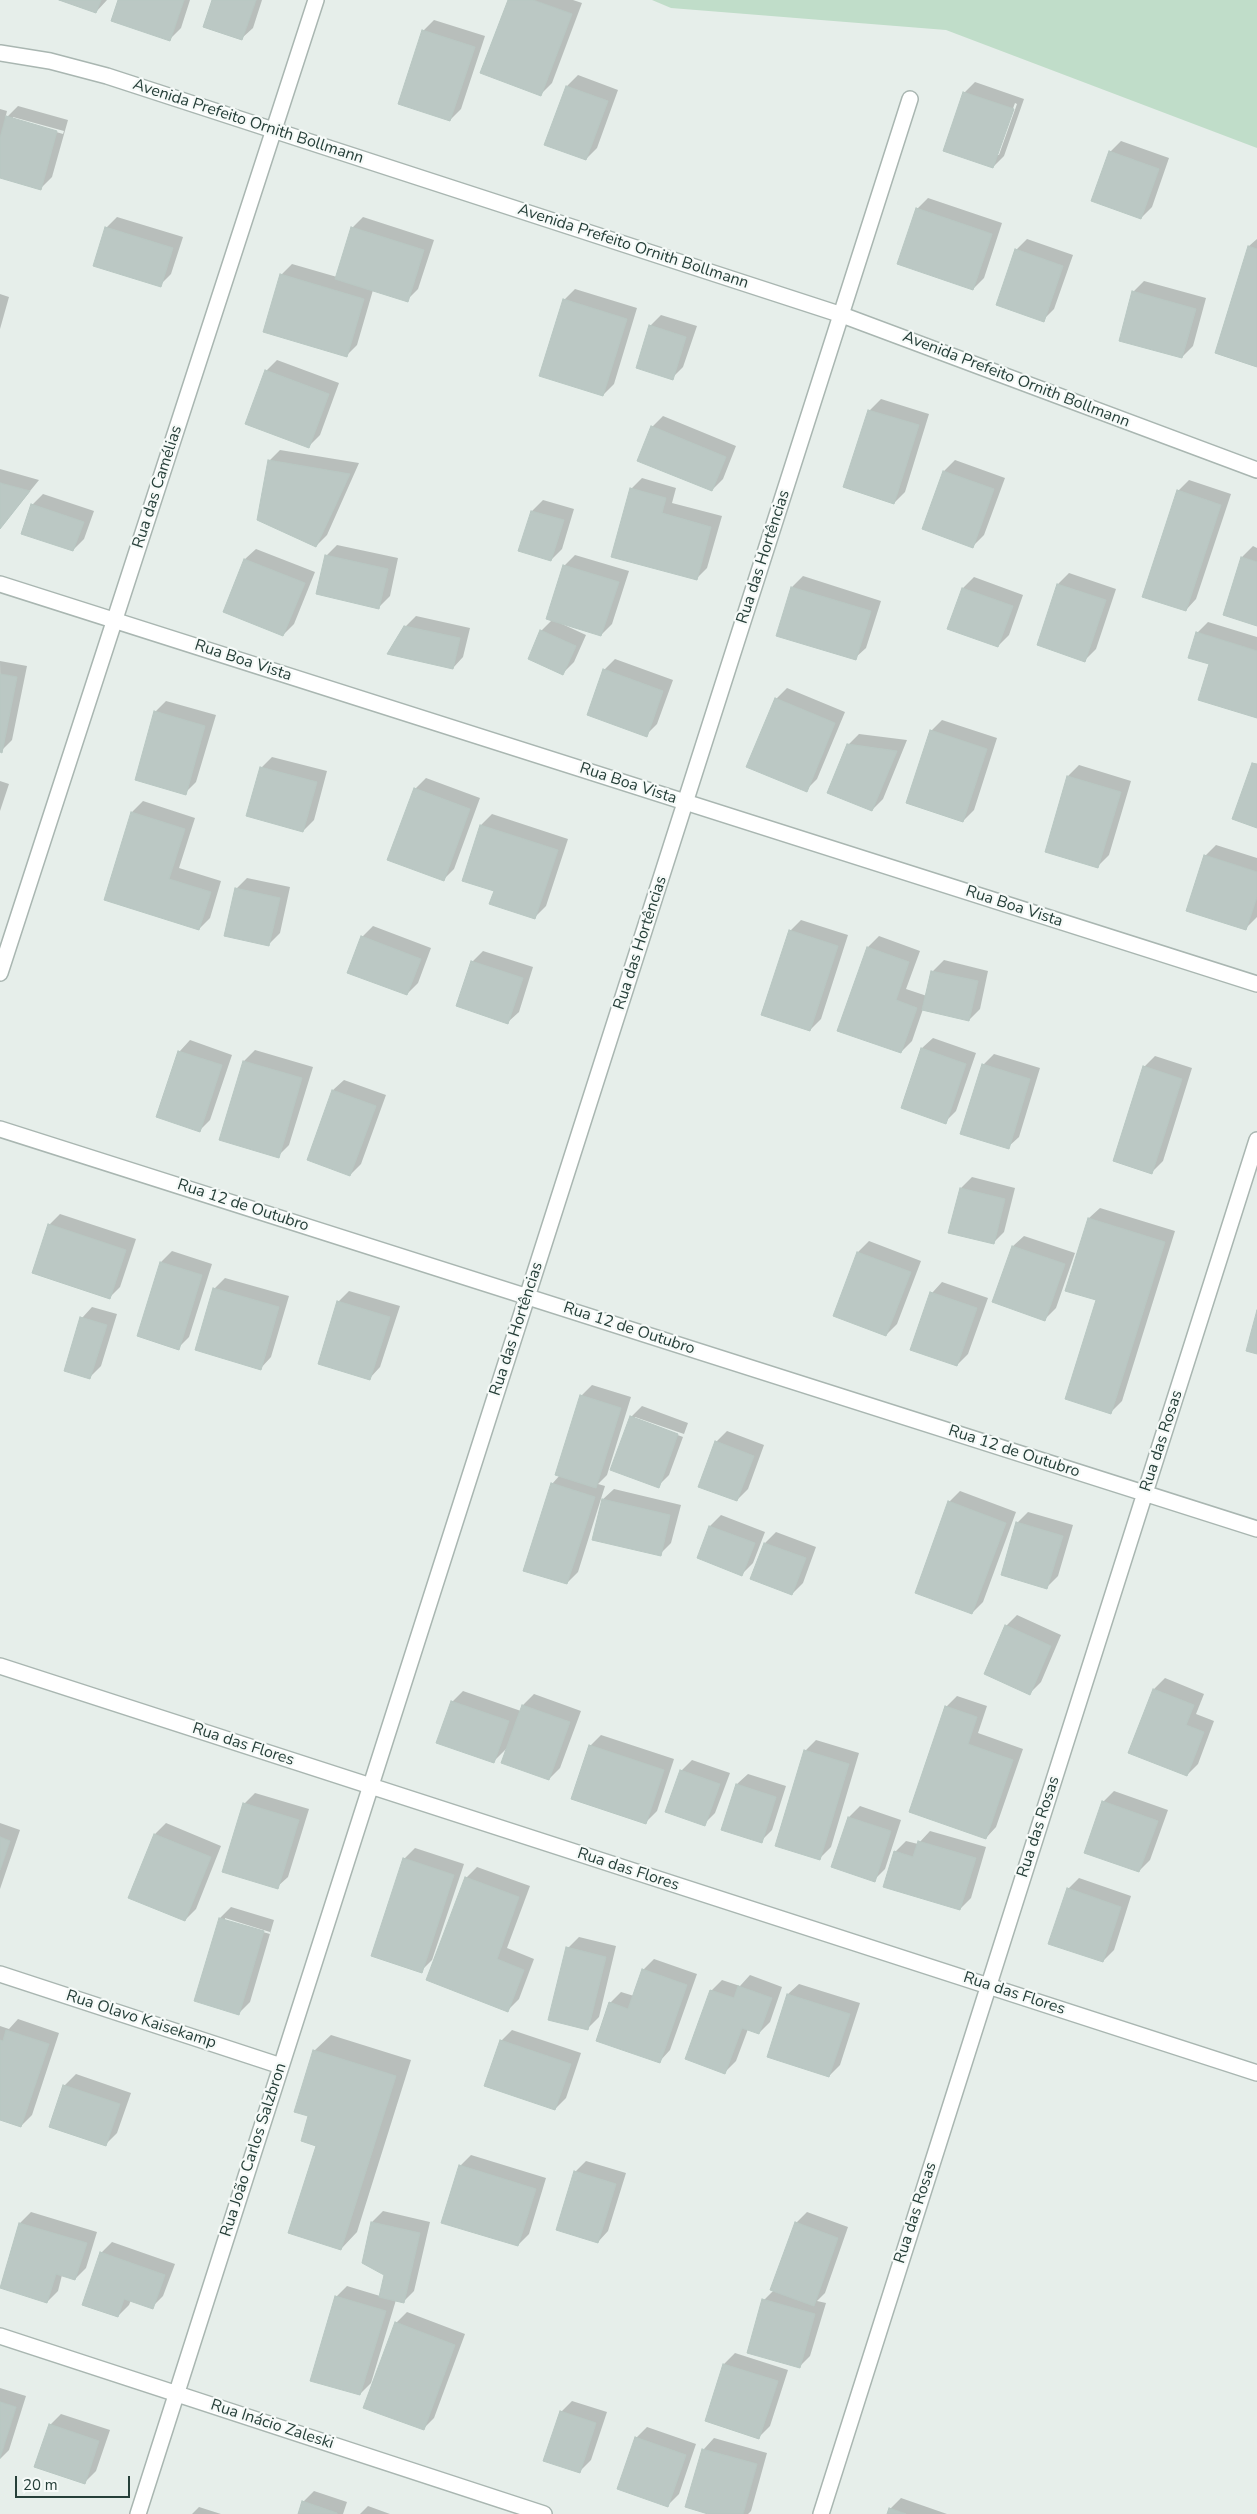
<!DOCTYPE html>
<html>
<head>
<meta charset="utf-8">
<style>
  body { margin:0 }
  #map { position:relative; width:1257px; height:2514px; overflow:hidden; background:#e6eeea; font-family:"Nunito Sans",sans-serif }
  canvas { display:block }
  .scale { position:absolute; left:15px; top:2476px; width:115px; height:22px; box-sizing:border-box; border:2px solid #263f39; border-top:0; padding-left:6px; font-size:15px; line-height:18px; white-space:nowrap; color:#263f39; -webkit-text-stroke:4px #f6faf8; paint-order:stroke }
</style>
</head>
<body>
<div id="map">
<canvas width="1257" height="2514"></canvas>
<div class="scale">20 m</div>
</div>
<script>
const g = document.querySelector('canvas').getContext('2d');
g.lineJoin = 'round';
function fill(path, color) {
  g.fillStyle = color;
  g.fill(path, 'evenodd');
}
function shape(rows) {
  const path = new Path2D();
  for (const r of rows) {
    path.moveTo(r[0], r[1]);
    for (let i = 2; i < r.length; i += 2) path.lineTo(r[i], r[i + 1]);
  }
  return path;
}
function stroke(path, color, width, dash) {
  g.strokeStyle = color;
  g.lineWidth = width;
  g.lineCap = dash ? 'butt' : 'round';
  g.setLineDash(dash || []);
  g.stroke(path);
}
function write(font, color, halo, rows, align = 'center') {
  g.font = font + ' "Nunito Sans",sans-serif';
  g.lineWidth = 4.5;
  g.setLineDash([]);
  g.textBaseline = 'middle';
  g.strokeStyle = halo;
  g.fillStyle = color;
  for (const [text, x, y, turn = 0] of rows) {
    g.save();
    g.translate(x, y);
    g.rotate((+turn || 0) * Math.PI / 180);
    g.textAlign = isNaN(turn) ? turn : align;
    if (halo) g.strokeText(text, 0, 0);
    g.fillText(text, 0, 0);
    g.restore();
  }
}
const green = shape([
  [652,0,1257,0,1257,148,946,30,671,8]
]);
const shadow = shape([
  [63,0,107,0,96,12],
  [120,0,190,0,181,28,170,39],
  [213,0,262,0,253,28,242,38],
  [509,0,573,0,582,3,552,83,541,94],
  [434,20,485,36,461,109,450,120,423,31],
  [578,75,618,90,597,148,586,159,567,86],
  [975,82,1024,99,1004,156,993,167,964,93],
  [1015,103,1017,104,999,155,996,155],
  [18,106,68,120,52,177,41,188,0,177,0,109,7,111,5,119],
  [13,117,64,131,63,134,13,119],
  [1121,141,1169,158,1152,207,1141,218,1110,152],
  [928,198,1002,223,984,278,973,289,917,209],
  [117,217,183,237,171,274,160,285,106,228],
  [363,217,434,240,418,289,407,300,373,290,357,345,346,356,281,275,292,264,337,277,352,228],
  [1027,239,1073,255,1054,309,1043,320,1016,250],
  [1257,239,1257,365,1216,353,1249,246],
  [1144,281,1206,298,1193,346,1182,357,1133,292],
  [575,289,637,308,614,384,603,395,564,300],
  [0,294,9,297,0,329],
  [661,315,697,326,683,367,672,378,650,326],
  [277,360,339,383,320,435,309,446,266,371],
  [881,399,929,414,905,492,894,503,845,487,870,410],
  [663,416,736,446,723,479,712,490,652,427],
  [280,450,359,463,327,535,316,546,269,461],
  [955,460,1005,478,984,535,973,546,944,471],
  [0,469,39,480,0,528],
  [642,478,676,488,672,503,722,516,707,568,696,579,631,489],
  [1189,480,1231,494,1196,599,1186,610,1178,491],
  [43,494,94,511,84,539,73,550,32,505],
  [543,500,574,509,562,549,551,560,532,511],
  [337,545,398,558,390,596,379,607,326,556],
  [1253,546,1257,548,1257,625,1225,614,1242,557],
  [256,549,315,572,294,624,283,635,224,612,245,559],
  [575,555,629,571,612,624,601,635,563,623,562,624,586,635,574,662,563,673,541,631,553,619,564,566],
  [1069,573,1116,589,1096,649,1085,660,1039,645,1058,584],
  [803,576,881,601,866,648,855,658,792,587],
  [974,577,1023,595,1009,635,998,646,963,588],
  [416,616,470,628,463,657,453,668,405,627],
  [1208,622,1257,637,1257,717,1197,633],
  [615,659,673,680,657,724,646,735,604,670],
  [0,661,27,666,12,740,1,751],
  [787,688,845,712,817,779,806,790,776,699],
  [166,701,216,715,196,782,185,793,155,712],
  [942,720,997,738,974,810,963,821,931,731],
  [859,734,907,740,883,799,872,810,848,745],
  [272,757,327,771,314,820,303,831,261,768],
  [1079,765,1131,781,1109,855,1098,866,1068,776],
  [426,778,480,798,454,869,443,880,415,789],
  [0,781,9,784,0,811],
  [143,801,195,818,179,868,221,881,210,918,199,929,105,900,132,812],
  [492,814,568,839,546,906,535,917,495,890,464,880,481,825],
  [1216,845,1257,858,1257,917,1246,928,1205,856],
  [247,878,290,887,280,933,269,944,236,889],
  [801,920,848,935,821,1019,810,1030,790,931],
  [373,926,431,948,418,983,407,994,362,937],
  [879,936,920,951,906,989,927,996,933,971,944,960,988,971,980,1009,969,1020,923,1009,912,1041,901,1052,839,1030,868,947],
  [483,951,533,967,519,1012,508,1022,472,962],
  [933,1038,976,1053,956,1111,945,1122,922,1048],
  [190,1040,232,1055,210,1120,199,1131,158,1117,180,1051],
  [255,1050,313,1067,289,1145,278,1156,244,1061],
  [994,1054,1040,1068,1019,1137,1008,1147,983,1065],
  [1155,1056,1192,1068,1163,1161,1152,1172,1144,1067],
  [344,1080,386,1095,361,1164,350,1175,308,1159,333,1090],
  [972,1177,1015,1188,1004,1232,993,1243,961,1188],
  [1100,1208,1175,1231,1122,1401,1111,1412,1089,1218],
  [60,1214,136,1239,120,1287,109,1298,49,1225],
  [1024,1236,1075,1253,1056,1308,1045,1319,1013,1246],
  [869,1241,921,1261,897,1324,886,1335,858,1252],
  [172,1251,212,1264,189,1337,178,1348,138,1336,161,1262],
  [225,1278,289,1296,271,1357,261,1368,214,1289],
  [942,1282,988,1298,968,1354,957,1365,932,1293],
  [349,1291,400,1306,380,1367,370,1378,338,1302],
  [92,1307,117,1314,101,1366,90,1377,82,1318],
  [592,1385,631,1397,607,1475,598,1484,605,1486,578,1572,567,1583,552,1484,560,1475,581,1396],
  [642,1406,688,1423,684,1434,635,1417,635,1419,683,1437,669,1475,658,1486,631,1417],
  [727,1431,764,1445,748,1489,737,1500,716,1442],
  [614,1489,681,1505,671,1543,660,1554,601,1501],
  [960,1491,1016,1512,983,1602,972,1613,949,1502],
  [1028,1512,1073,1525,1058,1576,1047,1587,1017,1523],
  [721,1515,765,1532,753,1563,742,1574,699,1557,710,1526],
  [776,1532,816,1547,803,1583,792,1594,765,1543],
  [1017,1615,1061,1635,1041,1682,1030,1693,1006,1626],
  [1165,1678,1204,1694,1196,1714,1214,1721,1198,1764,1187,1775,1130,1752,1154,1689],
  [463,1691,521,1711,523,1705,534,1694,581,1711,560,1768,549,1779,507,1748,494,1761,452,1702],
  [957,1696,987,1706,978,1733,1023,1749,996,1827,986,1838,946,1707],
  [601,1735,674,1759,657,1811,646,1822,590,1746],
  [816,1740,859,1753,831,1847,820,1858,805,1751],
  [692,1760,730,1773,715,1813,704,1824,681,1771],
  [748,1774,786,1786,772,1830,761,1841,737,1784],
  [1114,1791,1168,1810,1150,1860,1139,1871,1103,1802],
  [255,1793,309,1809,288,1877,277,1887,244,1804],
  [860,1806,901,1820,885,1869,874,1880,832,1867,849,1817],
  [0,1823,20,1830,0,1889],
  [166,1823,221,1846,196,1909,185,1920,130,1898,155,1834],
  [930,1831,986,1847,971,1898,960,1909,895,1852,906,1841,918,1844],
  [415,1848,464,1864,432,1960,421,1971,404,1859],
  [477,1867,530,1886,507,1948,534,1959,519,1999,508,2010,466,1878],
  [1079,1878,1131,1896,1114,1950,1103,1961,1068,1889],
  [231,1907,274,1920,250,2002,239,2013,220,1918],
  [225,1918,270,1932,270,1934,225,1921],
  [579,1937,616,1946,599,2017,588,2028,568,1948],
  [654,1959,697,1974,670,2050,660,2061,610,2003,621,1992,634,1996,643,1970],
  [750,1975,782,1987,770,2022,759,2033,748,2029,736,2061,725,2072,711,1991,722,1980,740,1986],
  [799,1984,860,2003,840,2065,829,2076,788,1994],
  [18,2019,59,2033,32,2115,21,2126,0,2119,0,2026,9,2029],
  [512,2030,581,2053,566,2098,555,2109,501,2041],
  [331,2035,411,2060,357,2232,341,2249,310,2116,314,2051],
  [76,2074,131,2093,117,2133,106,2144,51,2126,65,2085],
  [471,2155,546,2178,529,2234,518,2245,460,2166],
  [586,2161,626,2173,608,2231,598,2242,575,2172],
  [383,2211,430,2222,414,2291,403,2302,396,2300,371,2383,360,2394,336,2297,347,2286,380,2296,385,2274,372,2222],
  [31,2212,97,2232,86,2268,75,2279,62,2275,58,2291,47,2302,1,2287,20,2223],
  [807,2212,848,2227,825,2293,817,2301,826,2303,810,2356,799,2367,764,2300,774,2290,796,2223],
  [112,2242,175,2264,163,2296,152,2307,131,2300,129,2305,118,2316,101,2253],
  [407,2312,465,2334,434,2418,423,2429,396,2323],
  [735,2353,788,2370,770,2426,759,2437,724,2364],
  [0,2388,26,2396,9,2450,0,2459],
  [572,2401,607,2412,591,2460,580,2471,561,2412],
  [61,2414,110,2430,96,2471,85,2482,50,2425],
  [647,2427,696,2444,679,2494,668,2505,636,2438],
  [714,2438,767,2453,751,2511,748,2514,713,2514,687,2507,704,2449],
  [314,2491,347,2502,343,2514,299,2514,303,2502],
  [901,2498,947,2514,889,2514,890,2509],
  [368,2506,390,2514,360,2514],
  [199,2507,221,2514,192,2514]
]);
const building = shape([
  [59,0,101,0,96,13,59,0],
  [118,0,184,0,170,41,111,21,118,0],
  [212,0,256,0,242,40,203,27,212,0],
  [508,0,533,0,572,14,541,96,480,73,508,0],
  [422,30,475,47,450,121,398,104,422,30],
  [566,86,608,101,586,160,544,145,566,86],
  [963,92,1014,109,993,168,943,151,963,92],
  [6,116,57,131,41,190,0,178,0,138,6,116],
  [1109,151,1159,169,1141,219,1091,201,1109,151],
  [916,208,992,234,973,290,897,264,916,208],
  [105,227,173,248,161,287,93,266,105,227],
  [351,227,424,250,408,302,335,279,351,227],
  [1248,246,1257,249,1257,367,1215,353,1248,246],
  [1015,249,1063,266,1044,322,996,305,1015,249],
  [280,274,364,299,347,357,263,332,280,274],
  [1132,291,1196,309,1182,358,1119,341,1132,291],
  [563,299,627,319,603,396,539,376,563,299],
  [649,325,686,337,673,380,636,368,649,325],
  [265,370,329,394,309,448,245,424,265,370],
  [868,410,919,425,894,504,843,487,868,410],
  [651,426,726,457,712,491,637,461,651,426],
  [268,460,350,474,316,547,257,520,268,460],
  [943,471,994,489,973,548,922,529,943,471],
  [0,483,30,491,0,529,0,483],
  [630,488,666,498,662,513,711,527,697,580,611,557,630,488],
  [1177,490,1221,505,1186,611,1142,597,1177,490],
  [31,504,84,522,73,551,21,534,31,504],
  [531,511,564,520,551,561,518,551,531,511],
  [325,555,388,569,379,609,316,594,325,555],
  [1241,557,1257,562,1257,626,1223,615,1241,557],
  [244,559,305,583,283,636,223,612,244,559],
  [563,565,619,582,601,636,546,619,563,565],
  [1057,584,1106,600,1085,662,1037,645,1057,584],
  [791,587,871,611,856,660,776,636,791,587],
  [962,588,1013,606,998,647,947,629,962,588],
  [404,626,460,638,453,669,387,654,404,626],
  [540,630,576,646,563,675,528,659,540,630],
  [1196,632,1257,651,1257,718,1198,700,1209,664,1188,658,1196,632],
  [603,669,663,691,647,737,587,715,603,669],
  [0,674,17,677,2,753,0,752,0,674],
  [775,698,835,723,807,792,746,767,775,698],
  [154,711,205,726,186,795,135,780,154,711],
  [930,730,987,749,963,822,906,803,930,730],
  [847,744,897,751,872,811,827,793,847,744],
  [1252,763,1257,764,1257,828,1232,819,1252,763],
  [260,767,317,782,303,832,246,816,260,767],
  [1067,776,1121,792,1098,868,1045,852,1067,776],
  [414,788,470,809,444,881,387,860,414,788],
  [131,812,185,829,169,879,211,892,199,930,104,900,131,812],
  [480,825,558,850,535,919,489,904,494,891,462,881,480,825],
  [1204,855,1257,872,1257,897,1246,930,1186,911,1204,855],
  [235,888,280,898,269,946,224,936,235,888],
  [789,930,838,946,810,1031,761,1015,789,930],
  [361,936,421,959,407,995,347,973,361,936],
  [867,947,909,962,896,1000,917,1008,901,1053,837,1031,867,947],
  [471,961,523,978,508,1024,456,1006,471,961],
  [931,971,978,981,969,1021,922,1010,931,971],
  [921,1048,966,1064,946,1124,901,1108,921,1048],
  [178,1051,222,1065,200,1132,156,1117,178,1051],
  [243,1061,302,1078,279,1158,219,1140,243,1061],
  [982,1064,1030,1079,1009,1149,960,1134,982,1064],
  [1143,1066,1182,1079,1152,1174,1113,1161,1143,1066],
  [332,1090,376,1106,350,1176,307,1160,332,1090],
  [960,1188,1005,1199,994,1244,948,1233,960,1188],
  [1088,1218,1165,1242,1111,1414,1065,1399,1096,1300,1065,1291,1088,1218],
  [48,1224,126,1250,110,1299,32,1273,48,1224],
  [1012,1246,1065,1264,1045,1321,992,1302,1012,1246],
  [857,1252,911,1272,886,1336,833,1316,857,1252],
  [160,1262,202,1275,179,1350,137,1336,160,1262],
  [213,1288,279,1307,261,1370,195,1350,213,1288],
  [930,1292,977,1308,957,1366,910,1350,930,1292],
  [337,1301,390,1317,370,1380,318,1364,337,1301],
  [1257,1310,1257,1354,1246,1351,1257,1310],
  [80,1317,107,1325,90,1379,64,1371,80,1317],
  [580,1395,621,1408,596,1488,555,1475,580,1395],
  [630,1416,678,1434,659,1488,610,1470,630,1416],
  [715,1441,754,1456,737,1501,698,1487,715,1441],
  [551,1483,595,1497,567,1584,523,1571,551,1483],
  [602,1499,670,1515,661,1556,592,1540,602,1499],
  [948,1501,1006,1523,972,1614,915,1593,948,1501],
  [1016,1522,1063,1536,1047,1589,1001,1575,1016,1522],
  [709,1526,755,1543,742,1576,697,1558,709,1526],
  [764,1543,806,1558,792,1595,750,1579,764,1543],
  [1005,1625,1051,1646,1030,1695,984,1674,1005,1625],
  [1153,1689,1194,1705,1186,1725,1204,1732,1187,1776,1128,1753,1153,1689],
  [451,1701,509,1721,494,1763,436,1743,451,1701],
  [522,1705,570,1722,549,1780,501,1763,522,1705],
  [945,1706,977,1717,968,1744,1013,1760,986,1839,909,1812,945,1706],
  [589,1745,664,1770,646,1824,571,1799,589,1745],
  [804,1750,849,1764,820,1860,775,1846,804,1750],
  [680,1770,720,1784,705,1826,665,1812,680,1770],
  [736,1784,776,1797,762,1843,721,1830,736,1784],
  [1102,1801,1158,1821,1139,1872,1084,1853,1102,1801],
  [243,1803,299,1820,278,1889,222,1872,243,1803],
  [848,1817,891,1831,875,1882,831,1867,848,1817],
  [154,1834,211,1857,185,1921,128,1898,154,1834],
  [0,1837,10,1841,0,1870,0,1837],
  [918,1841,976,1858,960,1910,883,1887,894,1851,913,1857,918,1841],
  [403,1858,454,1875,422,1973,371,1956,403,1858],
  [465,1877,519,1897,497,1959,524,1970,508,2012,426,1980,465,1877],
  [1067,1888,1121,1907,1103,1962,1048,1944,1067,1888],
  [219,1918,264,1931,239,2015,194,2001,219,1918],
  [566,1947,606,1957,588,2030,548,2020,566,1947],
  [642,1969,687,1985,660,2063,596,2041,609,2002,628,2009,642,1969],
  [738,1986,772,1998,759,2034,742,2028,725,2074,685,2059,710,1990,734,1998,738,1986],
  [787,1994,850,2014,829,2077,767,2057,787,1994],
  [6,2030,49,2044,21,2127,0,2120,0,2040,3,2041,6,2030],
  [500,2040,571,2064,555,2110,484,2086,500,2040],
  [313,2050,396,2076,341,2250,288,2233,316,2146,301,2141,308,2116,294,2112,313,2050],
  [63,2085,120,2104,106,2146,49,2127,63,2085],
  [459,2165,536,2189,518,2246,441,2223,459,2165],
  [574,2171,616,2184,598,2243,556,2230,574,2171],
  [371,2222,420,2233,404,2303,379,2297,384,2275,362,2263,371,2222],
  [795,2222,838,2238,814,2306,770,2290,795,2222],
  [19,2223,87,2243,75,2280,56,2274,47,2303,0,2288,19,2223],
  [100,2252,165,2275,153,2309,124,2299,118,2317,82,2305,100,2252],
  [335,2296,386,2311,360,2395,310,2381,335,2296],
  [762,2299,815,2314,800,2368,747,2353,762,2299],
  [395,2322,455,2345,424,2430,363,2408,395,2322],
  [723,2364,778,2381,759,2439,705,2421,723,2364],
  [0,2402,16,2407,0,2458,0,2402],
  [560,2411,596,2423,580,2473,543,2461,560,2411],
  [49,2424,99,2441,85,2484,34,2467,49,2424],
  [635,2437,686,2455,668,2507,617,2489,635,2437],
  [702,2449,757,2464,743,2514,708,2514,685,2507,702,2449],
  [302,2501,337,2513,337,2514,298,2514,302,2501],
  [889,2508,906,2514,887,2514,889,2508]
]);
const minor = shape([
  [0,584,1257,984],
  [0,973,316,0],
  [0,1129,1257,1529],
  [0,1666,1257,2073],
  [0,1974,281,2066],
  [0,2336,544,2514],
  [138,2514,910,99],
  [821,2514,1257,1140]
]);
const tertiary = shape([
  [0,53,50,61,107,76,842,315,1257,470]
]);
const streetNames = [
  ["Avenida Prefeito Ornith Bollmann",248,122,18],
  ["Avenida Prefeito Ornith Bollmann",633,247,18],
  ["Avenida Prefeito Ornith Bollmann",1016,380,21],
  ["Rua das Camélias",158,487,-72],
  ["Rua das Hortências",764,557,-72],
  ["Rua Boa Vista",243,661,18],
  ["Rua Boa Vista",628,784,18],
  ["Rua Boa Vista",1014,907,18],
  ["Rua das Hortências",641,943,-72],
  ["Rua 12 de Outubro",243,1206,18],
  ["Rua das Hortências",517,1329,-72],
  ["Rua 12 de Outubro",629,1329,18],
  ["Rua das Rosas",1162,1441,-72],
  ["Rua 12 de Outubro",1014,1452,18],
  ["Rua das Flores",243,1745,18],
  ["Rua das Rosas",1039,1827,-72],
  ["Rua das Flores",628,1870,18],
  ["Rua das Flores",1014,1994,18],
  ["Rua Olavo Kaisekamp",141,2020,18],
  ["Rua João Carlos Salzbron",254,2150,-72],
  ["Rua das Rosas",916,2213,-72],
  ["Rua Inácio Zaleski",272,2425,18]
];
fill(green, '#c0ddc9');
fill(shadow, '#0003');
fill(building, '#bbc8c4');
stroke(building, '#b8c7c2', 1);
stroke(minor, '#a9b6b1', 18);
stroke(tertiary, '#a9b6b1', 18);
stroke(minor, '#fff', 15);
stroke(tertiary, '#fff', 15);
write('16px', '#263f39', '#f6faf8', streetNames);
</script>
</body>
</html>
